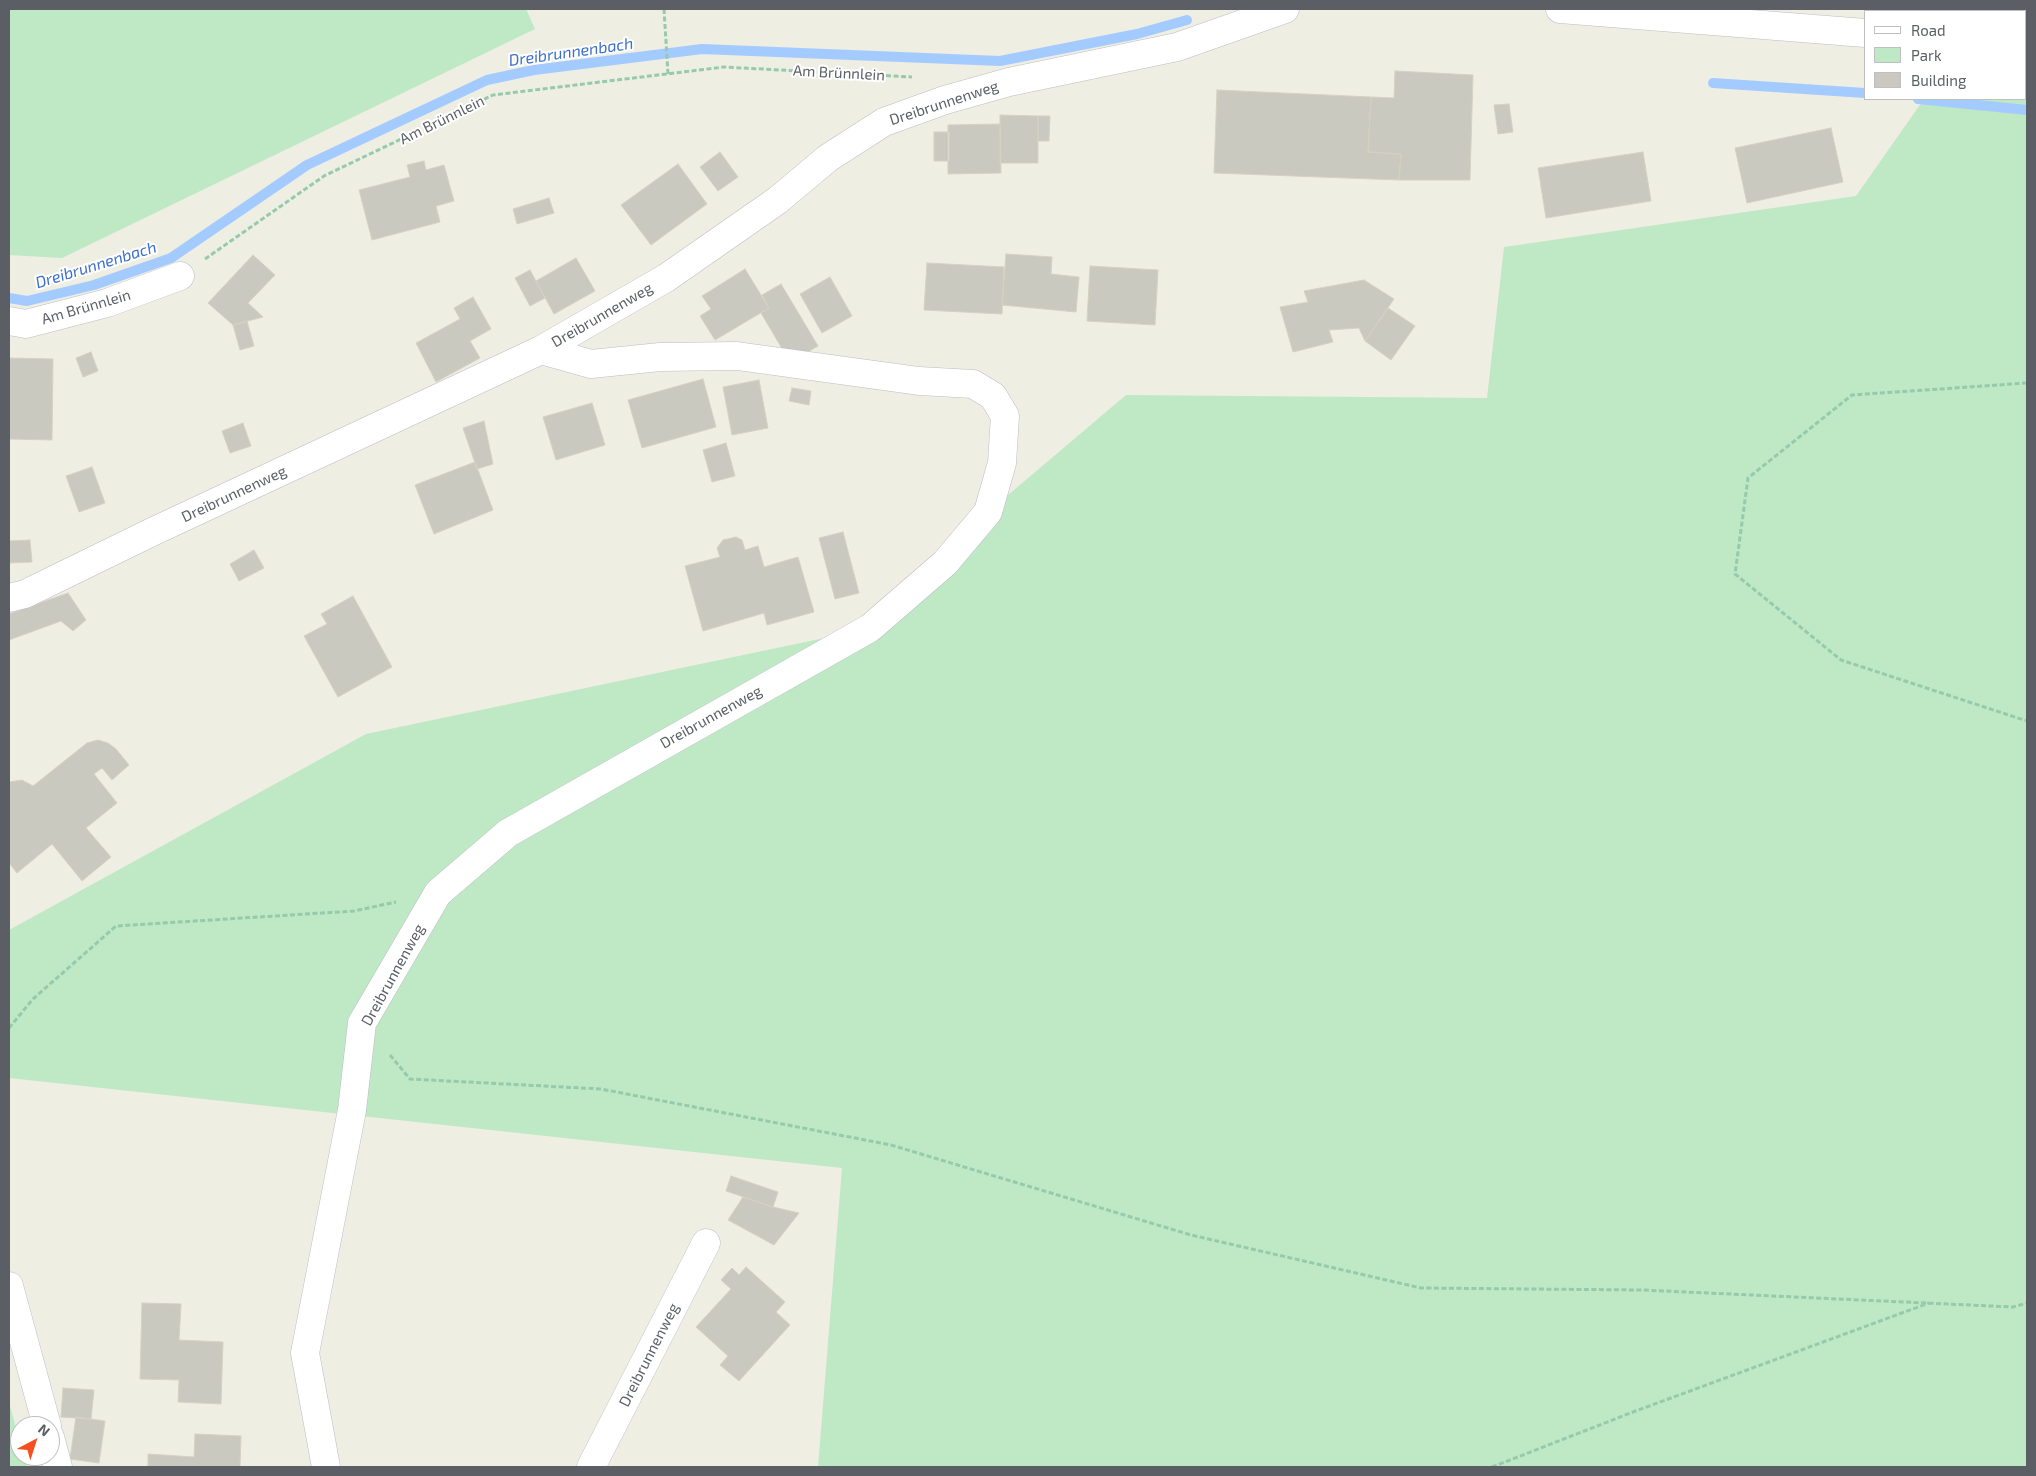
<!DOCTYPE html>
<html>
<head>
<meta charset="utf-8">
<style>
  body { margin:0 }
  #map { position:relative; width:2036px; height:1476px; overflow:hidden; background:#efeee3; font-family:"Exo 2",sans-serif }
  canvas { display:block }
  .frame { position:absolute; inset:0; border:10px solid #5b5f65; pointer-events:none }
  .legend { position:absolute; left:1864px; top:10px; width:162px; height:90px; box-sizing:border-box; background:#fff; border:1px solid #bdbfc1; margin:0; padding:6px 9px; list-style:none; font-size:15px; color:#5b5f65 }
  .legend li { display:flex; align-items:center; gap:10px; height:25px }
  .legend b { width:25px; border:1px solid #bdbfc1 }
  .north { position:absolute; left:10px; top:1416px; width:50px; height:50px; box-sizing:border-box; background:#fff; border:1px solid #bdbfc1; border-radius:50%; rotate:40deg; font-size:14px; font-weight:700; line-height:20px; text-align:center; color:#5b5f65 }
  .north::after { content:''; display:block; margin:auto; width:18px; height:22px; background:#f74f22; clip-path:polygon(50% 0,100% 100%,50% 72%,0 100%) }
</style>
</head>
<body>
<div id="map">
<canvas width="2036" height="1476"></canvas>
<div class="frame"></div>
<ul class="legend">
<li><b style="height:6px;background:#fff"></b>Road</li>
<li><b style="height:14px;background:#bee9c4"></b>Park</li>
<li><b style="height:14px;background:#cac9c0"></b>Building</li>
</ul>
<div class="north">N</div>
</div>
<script>
const g = document.querySelector('canvas').getContext('2d');
g.lineJoin = 'round';
function fill(path, color) {
  g.fillStyle = color;
  g.fill(path, 'evenodd');
}
function shape(rows) {
  const path = new Path2D();
  for (const r of rows) {
    path.moveTo(r[0], r[1]);
    for (let i = 2; i < r.length; i += 2) path.lineTo(r[i], r[i + 1]);
  }
  return path;
}
function stroke(path, color, width, dash) {
  g.strokeStyle = color;
  g.lineWidth = width;
  g.lineCap = dash ? 'butt' : 'round';
  g.setLineDash(dash || []);
  g.stroke(path);
}
function write(font, color, halo, rows, align = 'center') {
  g.font = font + ' "Exo 2",sans-serif';
  g.lineWidth = 4;
  g.setLineDash([]);
  g.textBaseline = 'middle';
  g.strokeStyle = halo;
  g.fillStyle = color;
  for (const [text, x, y, turn = 0] of rows) {
    g.save();
    g.translate(x, y);
    g.rotate((+turn || 0) * Math.PI / 180);
    g.textAlign = isNaN(turn) ? turn : align;
    if (halo) g.strokeText(text, 0, 0);
    g.fillText(text, 0, 0);
    g.restore();
  }
}
const green = shape([
  [9,9,526,9,535,29,62,258,9,255],
  [1987,9,2027,9,2027,1467,818,1467,842,1168,9,1078,9,930,366,734,877,627,988,512,1126,395,1487,398,1504,247,1856,196,1924,99,2025,99,2025,11,1985,11],
  [9,1402,20,1443,20,1456,24,1456,27,1467,9,1467]
]);
const stream = shape([
  [1713,83,1865,93],
  [1918,99,2027,110],
  [9,298,27,301,94,285,171,258,307,165,487,80,534,70,702,49,1000,61,1137,34,1187,20]
]);
const building = shape([
  [1395,71,1473,75,1470,180,1399,180,1401,154,1368,152,1371,97,1394,98,1395,71],
  [1217,90,1371,97,1368,152,1401,154,1399,180,1214,173,1217,90],
  [1509,104,1513,132,1498,134,1494,105,1509,104],
  [1000,115,1038,116,1038,163,1000,163,1000,115],
  [1038,116,1050,116,1049,141,1038,141,1038,116],
  [1000,124,1001,173,948,174,948,125,1000,124],
  [1831,128,1843,182,1747,203,1735,148,1831,128],
  [934,132,949,132,949,161,934,161,934,132],
  [720,152,738,177,718,191,700,167,720,152],
  [1643,152,1651,201,1546,218,1538,168,1643,152],
  [424,161,426,170,444,165,454,201,436,206,440,222,372,240,359,190,410,177,407,165,424,161],
  [678,164,707,204,651,245,621,205,678,164],
  [549,198,554,213,517,224,513,209,549,198],
  [1006,254,1052,257,1051,274,1079,277,1076,312,1002,305,1006,254],
  [253,255,275,275,248,303,263,317,233,325,208,303,253,255],
  [576,258,595,291,554,314,536,281,576,258],
  [927,263,1004,267,1002,314,924,310,927,263],
  [1090,266,1158,270,1155,325,1087,321,1090,266],
  [745,269,769,308,715,340,700,316,711,309,702,296,745,269],
  [530,270,545,298,530,306,515,278,530,270],
  [830,277,852,316,822,333,800,294,830,277],
  [1364,280,1394,299,1365,341,1359,328,1329,330,1333,342,1293,352,1280,307,1308,302,1304,291,1364,280],
  [781,284,818,346,790,362,761,313,769,308,762,295,781,284],
  [473,297,491,329,470,341,480,358,436,382,416,343,460,319,454,308,473,297],
  [1388,308,1415,326,1391,360,1365,341,1388,308],
  [247,321,254,346,240,350,233,325,247,321],
  [91,352,98,371,83,377,76,358,91,352],
  [9,358,53,359,52,440,9,439,9,358],
  [703,379,716,427,642,448,628,400,703,379],
  [759,380,768,428,732,435,723,387,759,380],
  [792,388,811,391,809,405,789,401,792,388],
  [592,403,605,445,556,460,543,417,592,403],
  [484,421,493,464,477,469,463,428,484,421],
  [243,423,251,446,230,453,222,431,243,423],
  [726,443,735,476,712,482,703,450,726,443],
  [475,462,493,510,434,534,415,485,475,462],
  [92,467,105,503,79,512,66,476,92,467],
  [843,532,859,593,835,599,819,538,843,532],
  [736,537,742,540,745,550,758,546,764,567,798,557,814,612,767,625,764,613,703,631,685,566,720,557,717,548,723,540,736,537],
  [30,540,32,562,9,563,9,541,30,540],
  [254,550,264,568,239,581,230,564,254,550],
  [68,593,86,620,73,631,61,621,9,640,9,614,68,593],
  [353,596,392,667,338,697,304,636,327,624,321,614,353,596],
  [98,740,108,743,116,749,129,765,112,780,102,768,94,774,117,803,86,828,111,857,82,881,52,844,17,873,9,863,9,782,22,780,33,786,87,743,98,740],
  [731,1176,778,1192,773,1207,726,1191,731,1176],
  [743,1197,773,1207,799,1213,774,1245,728,1220,743,1197],
  [746,1267,785,1302,776,1312,790,1325,739,1381,720,1365,728,1356,696,1327,731,1289,721,1280,732,1268,739,1275,746,1267],
  [142,1303,181,1304,179,1340,223,1342,221,1404,178,1402,179,1380,140,1379,142,1303],
  [63,1388,94,1390,91,1419,61,1417,63,1388],
  [76,1417,105,1421,99,1463,70,1459,76,1417],
  [195,1434,241,1436,240,1467,148,1467,148,1454,194,1457,195,1434]
]);
const path = shape([
  [664,9,668,74],
  [205,259,324,176,493,95,724,67,912,77],
  [2027,383,1852,395,1748,478,1735,574,1841,660,2027,721],
  [9,1028,33,999,116,926,354,911,396,902],
  [390,1055,410,1079,601,1089,891,1145,1191,1235,1421,1288,1642,1290,2013,1307,2027,1303],
  [1492,1467,1633,1412,1929,1303]
]);
const minor = shape([
  [1560,9,1865,33],
  [2025,45,2027,45],
  [9,321,26,324,107,303,180,276],
  [9,598,25,594,152,532,541,350,666,278,778,200,828,158,884,122,945,100,1009,82,1177,47,1285,9],
  [9,1286,47,1426],
  [50,1437,58,1467],
  [326,1467,305,1353,352,1110,362,1023,438,893,508,833,870,628,945,563,988,512,1002,463,1005,416,993,396,973,384,919,381,737,356,660,357,591,364,541,350],
  [591,1467,706,1243]
]);
const streetNames = [
  ["Am Brünnlein",839,73,3],
  ["Dreibrunnenweg",944,103,-18],
  ["Am Brünnlein",442,120,-26],
  ["Am Brünnlein",86,307,-16],
  ["Dreibrunnenweg",602,315,-30],
  ["Dreibrunnenweg",234,494,-25],
  ["Dreibrunnenweg",711,717,-29],
  ["Dreibrunnenweg",393,975,-61],
  ["Dreibrunnenweg",649,1355,-63]
];
const waterNames = [
  ["Dreibrunnenbach",571,52,-8],
  ["Dreibrunnenbach",96,265,-17]
];
fill(green, '#bee9c4');
stroke(stream, '#a4cbff', 10);
fill(building, '#cac9c0');
stroke(building, '#d5d1c1', 1);
stroke(minor, '#bbbdc3', 29);
stroke(path, '#96caac', 3, [5, 2.5]);
stroke(minor, '#fff', 28);
write('15px', '#5b5f65', '#fff', streetNames);
write('italic 16px', '#3c6fcd', '#fff', waterNames);
</script>
</body>
</html>
